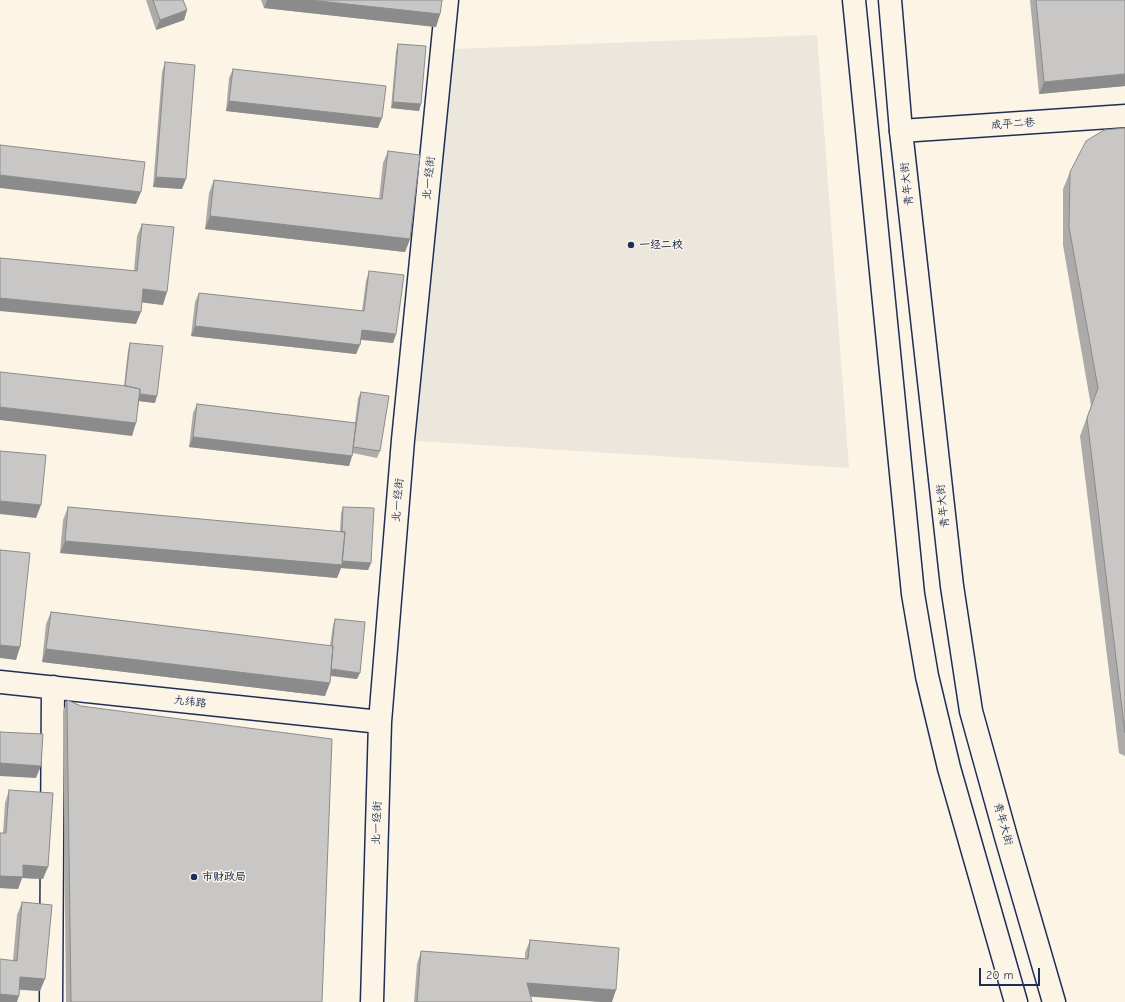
<!DOCTYPE html>
<html>
<head>
<meta charset="utf-8">
<style>
  body { margin:0 }
  #map { position:relative; width:1125px; height:1002px; overflow:hidden; background:#fcf5e5; font-family:"Comic Neue",sans-serif }
  canvas { display:block }
  .scale { position:absolute; left:979px; top:968px; width:61px; height:18px; box-sizing:border-box; border:2px solid #1b2f5e; border-top:0; padding-left:5px; font-size:12px; line-height:14px; white-space:nowrap; color:#1b2f5e; -webkit-text-stroke:3px #fcf5e5; paint-order:stroke }
</style>
</head>
<body>
<div id="map">
<canvas width="1125" height="1002"></canvas>
<div class="scale">20 m</div>
</div>
<script>
const g = document.querySelector('canvas').getContext('2d');
g.lineJoin = 'round';
function fill(path, color) {
  g.fillStyle = color;
  g.fill(path, 'evenodd');
}
function shape(rows) {
  const path = new Path2D();
  for (const r of rows) {
    path.moveTo(r[0], r[1]);
    for (let i = 2; i < r.length; i += 2) path.lineTo(r[i], r[i + 1]);
  }
  return path;
}
function stroke(path, color, width, dash) {
  g.strokeStyle = color;
  g.lineWidth = width;
  g.lineCap = dash ? 'butt' : 'round';
  g.setLineDash(dash || []);
  g.stroke(path);
}
function write(font, color, halo, rows, align = 'center') {
  g.font = font + ' "Comic Neue","LXGW WenKai TC",sans-serif';
  g.lineWidth = 3;
  g.setLineDash([]);
  g.textBaseline = 'middle';
  g.strokeStyle = halo;
  g.fillStyle = color;
  for (const [text, x, y, turn = 0] of rows) {
    g.save();
    g.translate(x, y);
    g.rotate((+turn || 0) * Math.PI / 180);
    g.textAlign = isNaN(turn) ? turn : align;
    if (halo) g.strokeText(text, 0, 0);
    g.fillText(text, 0, 0);
    g.restore();
  }
}
const built = shape([
  [817,35,849,468,403,440,454,49]
]);
const minor = shape([
  [901,131,1125,116],
  [0,682,380,722],
  [51,1002,53,687],
  [372,1002,380,722,403,440,447,0]
]);
const major = shape([
  [854,0,913,594,927,676,949,768,1016,1002],
  [890,0,901,131,952,586,971,711,1006,837,1054,1002]
]);
const wall = shape([
  [146,0,183,0,187,10,184,20,156,30],
  [261,0,442,0,440,14,436,27,264,8],
  [1030,0,1125,0,1125,86,1039,94],
  [398,44,421,104,419,111,391,108,396,51],
  [165,62,182,189,153,187,162,72],
  [233,69,378,128,226,111,229,78],
  [1125,128,1125,756,1119,753,1080,436,1091,406,1063,245,1063,189,1070,172],
  [388,151,410,239,405,252,205,229,209,193,214,180,379,199,383,163],
  [142,224,163,305,142,302,136,324,134,271,137,236],
  [369,271,396,334,393,343,361,340,356,354,191,336,195,302,199,293,362,311,366,281],
  [130,343,155,403,139,401,132,436,124,386,128,350],
  [361,392,380,451,377,458,353,453,352,456,349,466,189,447,193,413,197,404,355,423,358,398],
  [68,507,340,532,341,513,343,507,371,563,368,570,341,568,337,578,60,553,63,520],
  [51,612,330,646,333,625,335,619,357,679,330,676,325,696,42,662,46,624],
  [67,700,322,1002,66,1002,63,712],
  [9,790,43,879,22,878,18,889,0,888,0,833,3,833,5,803],
  [22,902,40,991,19,990,13,960,17,915],
  [530,940,612,1002,601,1002,530,996,532,1002,414,1002,417,964,421,951,525,959,525,953]
]);
const shadedWall = shape([
  [267,0,310,0,440,14,436,27,264,8],
  [187,10,184,20,156,30,160,20],
  [1125,74,1125,86,1039,94,1044,82],
  [229,101,382,118,378,128,226,111],
  [393,102,421,104,419,111,391,108],
  [0,175,141,192,136,204,0,188],
  [156,177,186,179,182,189,153,187],
  [210,216,410,239,405,252,205,229],
  [143,289,167,292,163,305,138,302],
  [0,298,141,312,136,324,0,311],
  [195,326,360,345,356,354,191,336],
  [362,330,396,334,393,343,358,339],
  [125,393,157,396,155,403,122,399],
  [0,407,136,423,132,436,0,420],
  [193,437,352,456,349,466,189,447],
  [0,501,41,505,36,518,0,514],
  [65,541,340,561,371,563,368,570,341,568,337,578,60,553],
  [0,645,20,647,16,660,0,658],
  [46,649,330,683,325,696,42,662],
  [329,669,360,673,357,679,327,675],
  [0,763,41,766,36,778,0,776],
  [23,865,48,867,43,879,22,878,18,889,0,888,0,876],
  [20,977,45,979,40,991,16,989],
  [527,983,616,990,612,1002,601,1002,523,996],
  [0,994,19,996,17,1002,0,1002]
]);
const building = shape([
  [153,0,183,0,187,10,160,20,153,0],
  [310,0,442,0,440,14,310,0],
  [1036,0,1125,0,1125,74,1044,82,1036,0],
  [398,44,426,46,421,104,393,102,398,44],
  [165,62,195,65,186,179,156,177,165,62],
  [233,69,386,86,382,118,229,101,233,69],
  [1125,128,1125,733,1087,418,1098,388,1069,227,1070,172,1086,141,1104,130,1125,128],
  [0,145,145,162,141,192,0,175,0,145],
  [388,151,420,155,410,239,210,216,214,180,382,199,388,151],
  [142,224,174,227,167,292,143,289,141,312,0,298,0,258,137,271,142,224],
  [369,271,404,275,396,334,362,330,360,345,195,326,199,293,364,311,369,271],
  [130,343,163,346,157,396,140,394,140,389,125,386,130,343],
  [0,372,127,386,140,389,136,423,0,407,0,372],
  [361,392,389,396,380,451,353,447,361,392],
  [197,404,356,423,352,456,193,437,197,404],
  [0,451,46,455,41,505,0,501,0,451],
  [68,507,345,532,342,565,65,541,68,507],
  [343,507,374,508,371,563,342,561,345,532,342,532,343,507],
  [0,550,30,553,20,647,0,645,0,550],
  [51,612,333,646,330,683,46,649,51,612],
  [335,619,365,622,360,673,331,669,333,646,332,646,335,619],
  [67,700,81,706,332,739,322,1002,71,1002,67,700],
  [0,732,43,734,41,766,0,763,0,732],
  [9,790,53,793,48,867,23,865,23,877,0,876,0,833,6,833,9,790],
  [22,902,52,905,45,979,20,977,19,996,0,994,0,959,17,961,22,902],
  [530,940,619,948,616,990,527,983,532,1002,417,1002,421,951,528,959,530,940]
]);
const markers = [
  [631,245,4,"#1b2f5e"],
  [194,877,4,"#1b2f5e"]
];
const streetNames = [
  ["成平二巷",1013,124,-4],
  ["北一经街",429,178,-84],
  ["青年大街",907,184,-96],
  ["北一经街",398,500,-85],
  ["青年大街",943,506,-96],
  ["九纬路",190,702,6],
  ["北一经街",377,823,-88],
  ["青年大街",1003,824,74]
];
const poiNames = [
  ["一经二校",639,245],
  ["市财政局",202,877]
];
fill(built, '#ece7dc');
stroke(minor, '#1b2f5e', 25);
stroke(major, '#1b2f5e', 25);
stroke(minor, '#fcf5e5', 22);
stroke(major, '#fcf5e5', 22);
fill(wall, '#acabaa');
fill(shadedWall, '#8c8b8b');
fill(building, '#c8c7c6');
stroke(building, '#8c8b8b', 1);
for (const [x, y, r, color] of markers) {
  const dot = new Path2D();
  dot.arc(x, y, r, 0, 2 * Math.PI);
  g.fillStyle = color;
  g.fill(dot);
  stroke(dot, '#fcf5e5', 1.5);
}
write('11px', '#1b2f5e', '#fcf5e5', streetNames);
write('bold 11px', '#1b2f5e', '#fcf5e5', poiNames, 'left');
</script>
</body>
</html>
